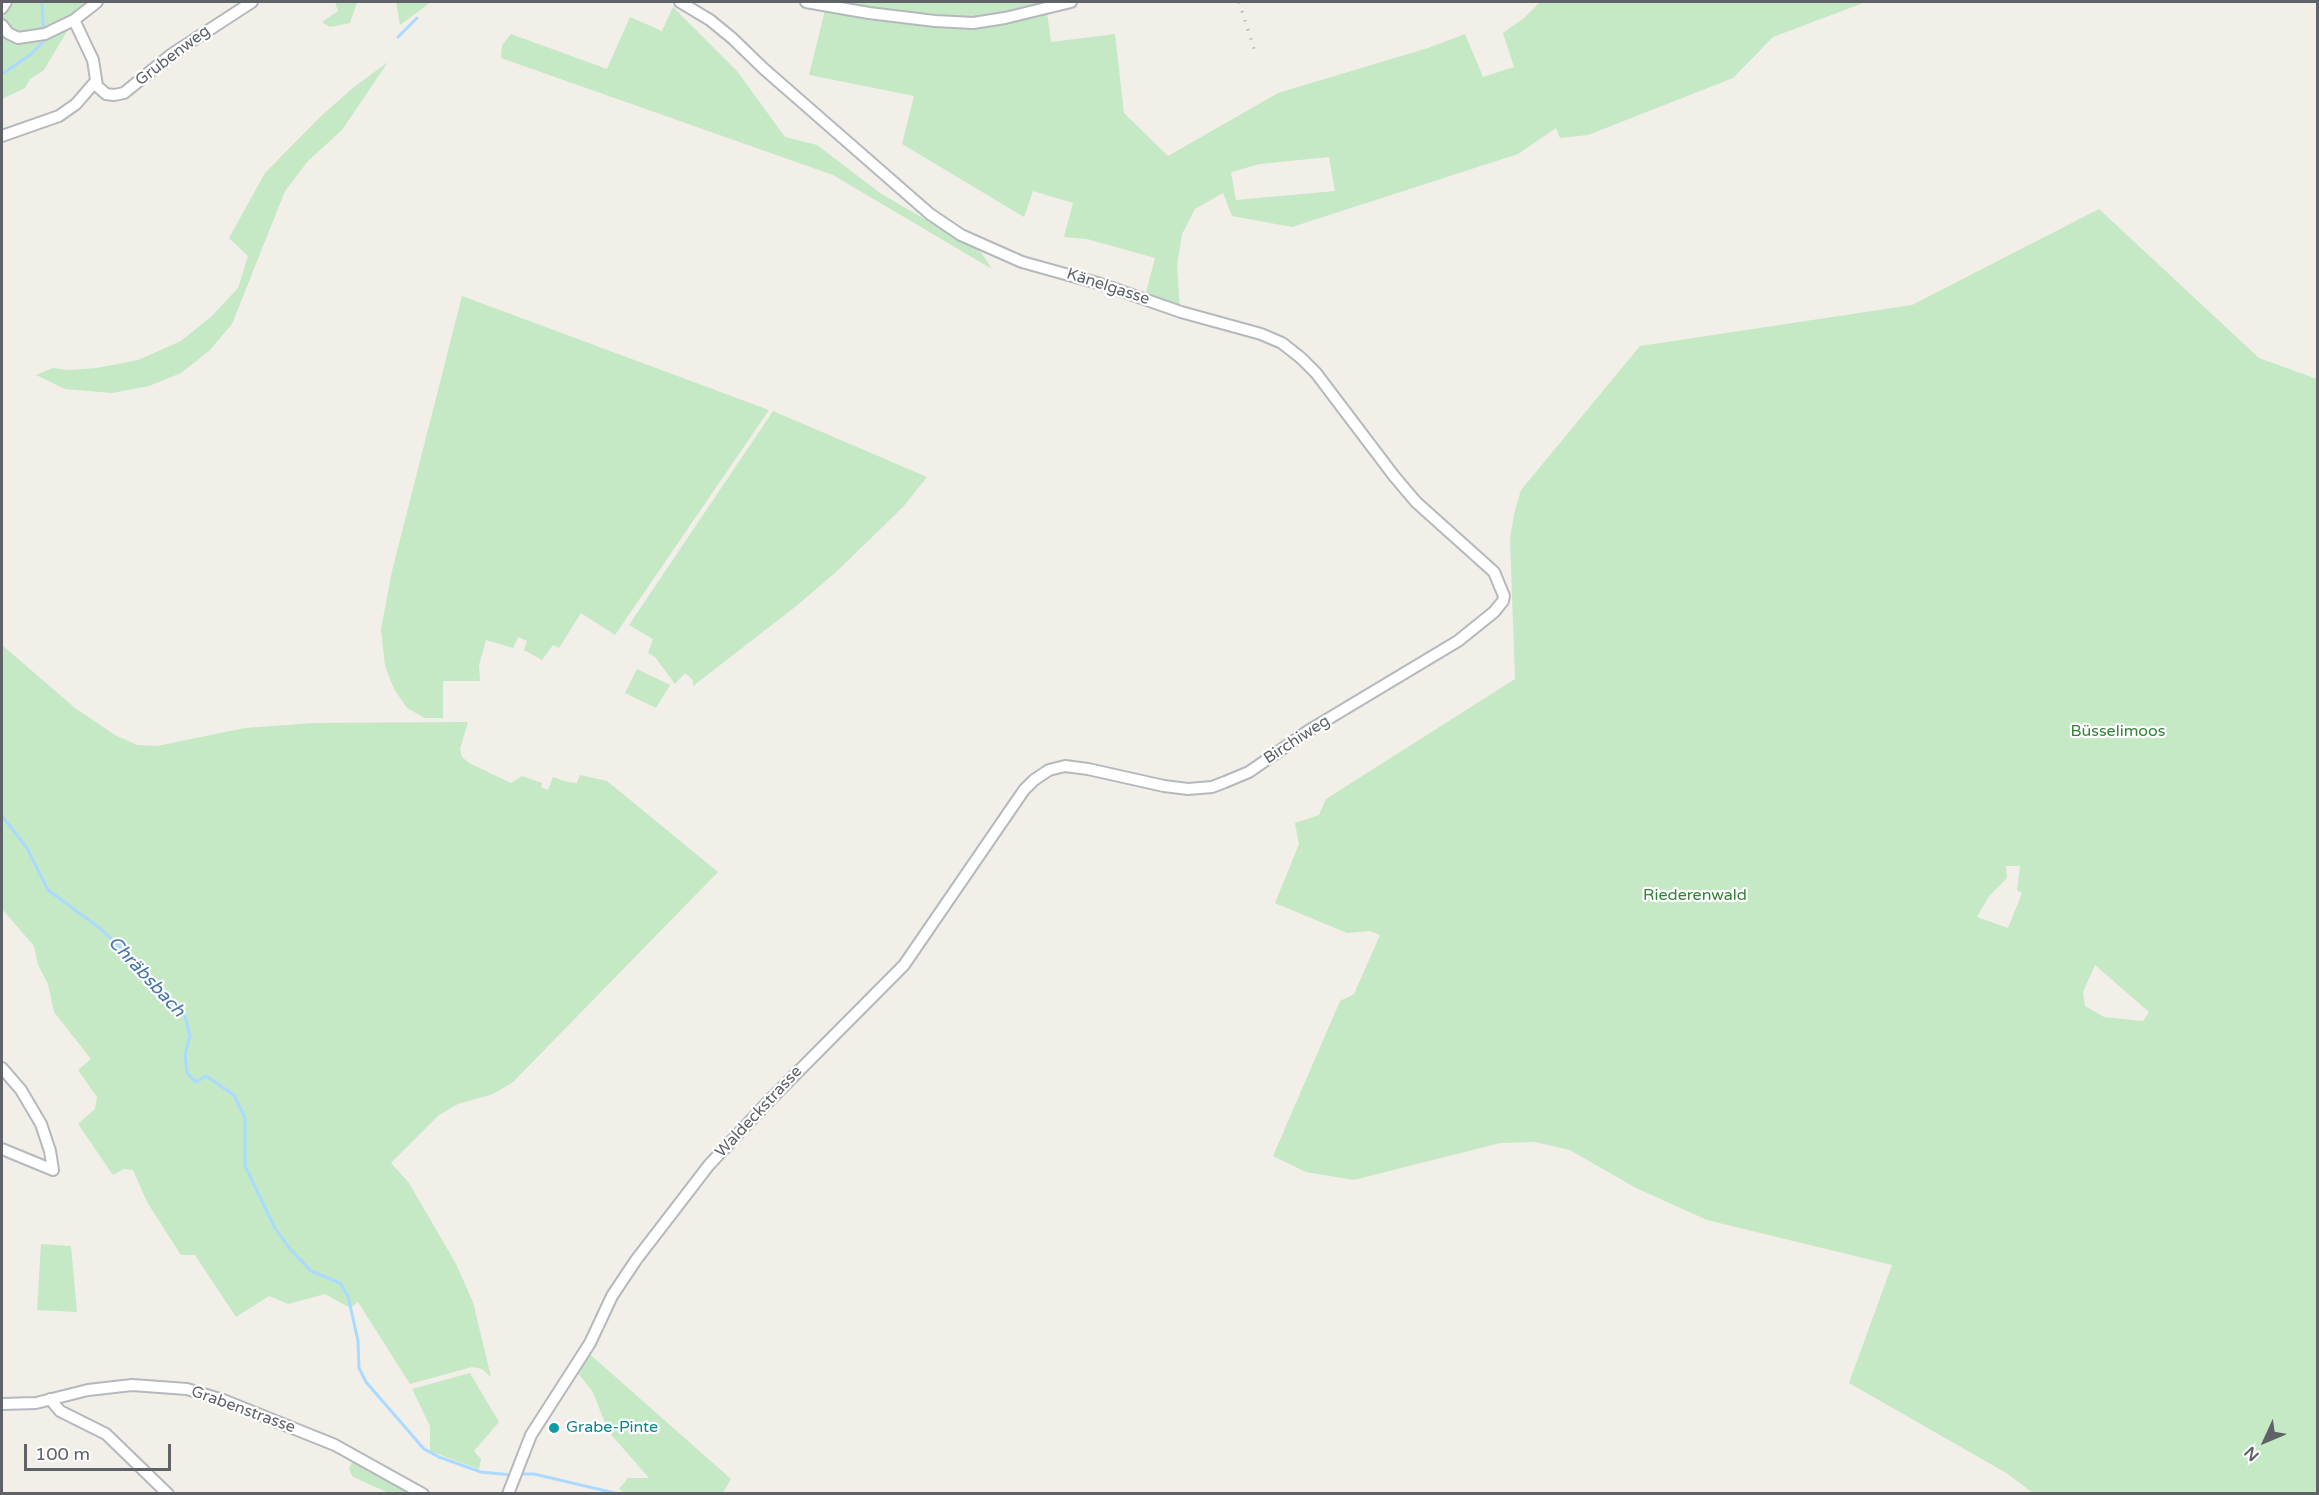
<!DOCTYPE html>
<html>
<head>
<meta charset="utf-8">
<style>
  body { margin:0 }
  #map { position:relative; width:2319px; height:1495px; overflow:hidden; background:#f1efe8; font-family:"Varela Round",sans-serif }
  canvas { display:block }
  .frame { position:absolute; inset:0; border:3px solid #5f6368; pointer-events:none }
  .north { position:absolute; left:2235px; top:1411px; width:60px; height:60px; -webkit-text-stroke:4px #fff; paint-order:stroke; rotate:226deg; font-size:16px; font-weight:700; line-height:24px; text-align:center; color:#5f6368 }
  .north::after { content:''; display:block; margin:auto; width:21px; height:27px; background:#5f6368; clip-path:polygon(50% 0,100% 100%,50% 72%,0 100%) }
  .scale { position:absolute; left:24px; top:1444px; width:147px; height:27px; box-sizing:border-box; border:3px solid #5f6368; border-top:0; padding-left:8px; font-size:18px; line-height:21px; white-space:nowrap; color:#5f6368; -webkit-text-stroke:4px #fff; paint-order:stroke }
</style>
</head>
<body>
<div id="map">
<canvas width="2319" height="1495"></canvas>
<div class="frame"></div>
<div class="north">N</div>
<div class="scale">100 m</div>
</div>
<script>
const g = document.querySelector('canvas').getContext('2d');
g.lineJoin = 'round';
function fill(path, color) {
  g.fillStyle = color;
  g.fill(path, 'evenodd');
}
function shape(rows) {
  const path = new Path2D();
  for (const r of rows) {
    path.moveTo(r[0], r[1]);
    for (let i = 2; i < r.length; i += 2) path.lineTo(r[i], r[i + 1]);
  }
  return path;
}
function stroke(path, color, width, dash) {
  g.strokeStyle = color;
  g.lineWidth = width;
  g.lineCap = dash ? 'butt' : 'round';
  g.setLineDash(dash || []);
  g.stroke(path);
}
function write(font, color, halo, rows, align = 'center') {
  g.font = font + ' "Varela Round",sans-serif';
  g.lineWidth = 4.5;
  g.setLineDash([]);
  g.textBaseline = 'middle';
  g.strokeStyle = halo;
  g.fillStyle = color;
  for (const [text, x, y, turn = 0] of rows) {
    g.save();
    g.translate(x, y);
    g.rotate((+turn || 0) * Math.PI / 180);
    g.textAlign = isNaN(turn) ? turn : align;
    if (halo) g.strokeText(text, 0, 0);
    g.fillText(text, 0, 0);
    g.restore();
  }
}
const green = shape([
  [2,2,89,2,79,11,44,70,30,79,25,88,2,99],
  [335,2,357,2,350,23,330,27,322,22,338,11],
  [396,2,431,2,400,25],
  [827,2,1050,2,1004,13,961,19,870,9],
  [1540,2,1866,2,1773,37,1733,78,1588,135,1560,138,1556,128,1518,154,1292,227,1232,216,1223,193,1195,209,1182,234,1177,266,1180,310,1144,300,1155,258,1087,239,1064,237,1073,203,1033,191,1024,217,902,144,914,96,809,75,825,10,935,25,1047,12,1051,42,1115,34,1124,113,1168,156,1278,93,1428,48,1465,34,1483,77,1514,67,1503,33,1524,18],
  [1329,157,1335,191,1236,200,1231,172,1260,164],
  [673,7,737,71,785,137,817,145,880,193,981,252,992,269,833,175,501,58,502,45,511,34,607,69,630,17,662,31],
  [388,62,342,130,308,161,285,191,232,324,209,351,181,373,149,386,112,393,65,389,36,375,53,368,68,370,97,368,138,360,181,341,212,316,238,288,248,256,229,238,265,173,320,117,354,87],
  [2099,209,2259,358,2317,379,2317,1493,2033,1493,2008,1474,1849,1383,1892,1265,1707,1220,1636,1188,1570,1150,1535,1142,1500,1143,1354,1180,1306,1172,1273,1156,1340,1001,1354,994,1380,935,1370,931,1347,933,1275,903,1299,844,1295,823,1319,815,1326,799,1515,679,1510,538,1514,514,1521,490,1640,346,1912,305],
  [2006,866,2020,866,2017,890,2022,893,2008,928,1977,917,1989,896,2007,878],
  [2095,965,2149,1012,2143,1021,2104,1017,2085,1006,2083,992],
  [462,296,769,410,615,635,581,613,559,648,553,645,542,660,524,650,527,641,518,637,513,648,486,640,479,665,480,681,443,681,443,718,425,718,407,708,394,689,385,666,381,629,392,571],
  [773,411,927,477,903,507,835,573,795,607,693,686,693,680,685,673,675,684,655,657,648,653,653,639,629,625],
  [2,645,75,708,115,735,137,745,157,746,245,728,314,723,468,722,460,749,462,757,469,763,511,783,522,776,542,783,541,787,548,790,553,777,568,782,577,783,580,775,607,781,718,872,513,1082,493,1094,458,1104,439,1115,391,1163,409,1183,456,1264,473,1302,491,1377,482,1369,472,1367,410,1384,358,1302,350,1308,325,1294,288,1304,269,1296,236,1317,195,1255,181,1255,147,1202,133,1170,124,1169,113,1175,78,1124,95,1109,97,1097,78,1070,91,1059,54,1012,48,984,38,965,34,946,2,909],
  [637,669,670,685,656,708,625,693],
  [41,1244,71,1246,77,1312,37,1310],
  [585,1350,731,1479,723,1493,626,1494,619,1489,628,1478,649,1478,608,1431,593,1392,574,1368],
  [470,1373,499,1422,474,1451,481,1459,479,1469,430,1451,430,1426,412,1389],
  [357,1451,397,1476,416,1493,389,1493,353,1477,349,1469]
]);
const stream = shape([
  [398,37,417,18],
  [2,74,30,55,44,41,42,2],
  [2,816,27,848,48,890,101,929,133,960,166,1001,185,1016,190,1035,185,1055,187,1073,196,1082,206,1076,234,1095,245,1118,245,1166,275,1228,290,1249,311,1271,340,1283,348,1296,358,1341,359,1368,366,1382,424,1449,439,1457,481,1472,511,1475],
  [518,1474,534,1474,619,1494]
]);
const minor = shape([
  [806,2,869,13,935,21,973,23,1005,18,1071,2],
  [2,8,6,2],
  [74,20,93,60,97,86,106,94,114,95,124,93,172,54,252,2],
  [2,25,8,33,18,38,45,34,74,20,97,2],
  [2,136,59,116,76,104,95,82],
  [2,1068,21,1090,41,1124,50,1151,53,1170],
  [2,1149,53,1170],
  [50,1399,60,1411,106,1434,168,1494],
  [2,1404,36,1403,88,1390,132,1385,187,1389,223,1400,335,1445,423,1494],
  [508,1494,531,1435,590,1343,612,1296,636,1260,709,1165,767,1103,904,965,1024,790,1034,780,1049,770,1065,766,1088,769,1164,786,1188,789,1212,787,1225,782,1249,772,1308,731,1458,641,1494,612,1503,601,1504,596,1494,572,1416,502,1394,476,1316,373,1301,358,1282,343,1261,334,1181,312,1101,284,1022,262,961,235,930,214,764,69,732,38,710,20,680,2]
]);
const rail = shape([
  [1239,2,1256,55]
]);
const markers = [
  [554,1428,6,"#0f9aa8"]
];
const streetNames = [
  ["Grubenweg",173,56,-37],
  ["Känelgasse",1108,287,18],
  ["Birchiweg",1297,740,-33],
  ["Waldeckstrasse",759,1112,-47],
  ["Grabenstrasse",243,1410,20]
];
const parkNames = [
  ["Büsselimoos",2118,732],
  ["Riederenwald",1695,896]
];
const cultureNames = [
  ["Grabe-Pinte",566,1428]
];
const waterNames = [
  ["Chräbsbach",146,977,47]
];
fill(green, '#c5e8c5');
stroke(stream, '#aadaff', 3);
stroke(minor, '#b5b8bc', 14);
stroke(minor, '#fff', 10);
stroke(rail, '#b6b7b8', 3, [1.5, 8]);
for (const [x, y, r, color] of markers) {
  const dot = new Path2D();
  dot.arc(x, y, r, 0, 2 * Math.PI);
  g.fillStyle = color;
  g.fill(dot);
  stroke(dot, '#fff', 2);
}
write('16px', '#5f6368', '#fff', streetNames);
write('16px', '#348238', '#fff', parkNames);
write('16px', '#0d838f', '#fff', cultureNames, 'left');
write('italic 18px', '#4174aa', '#fff', waterNames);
</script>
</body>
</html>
